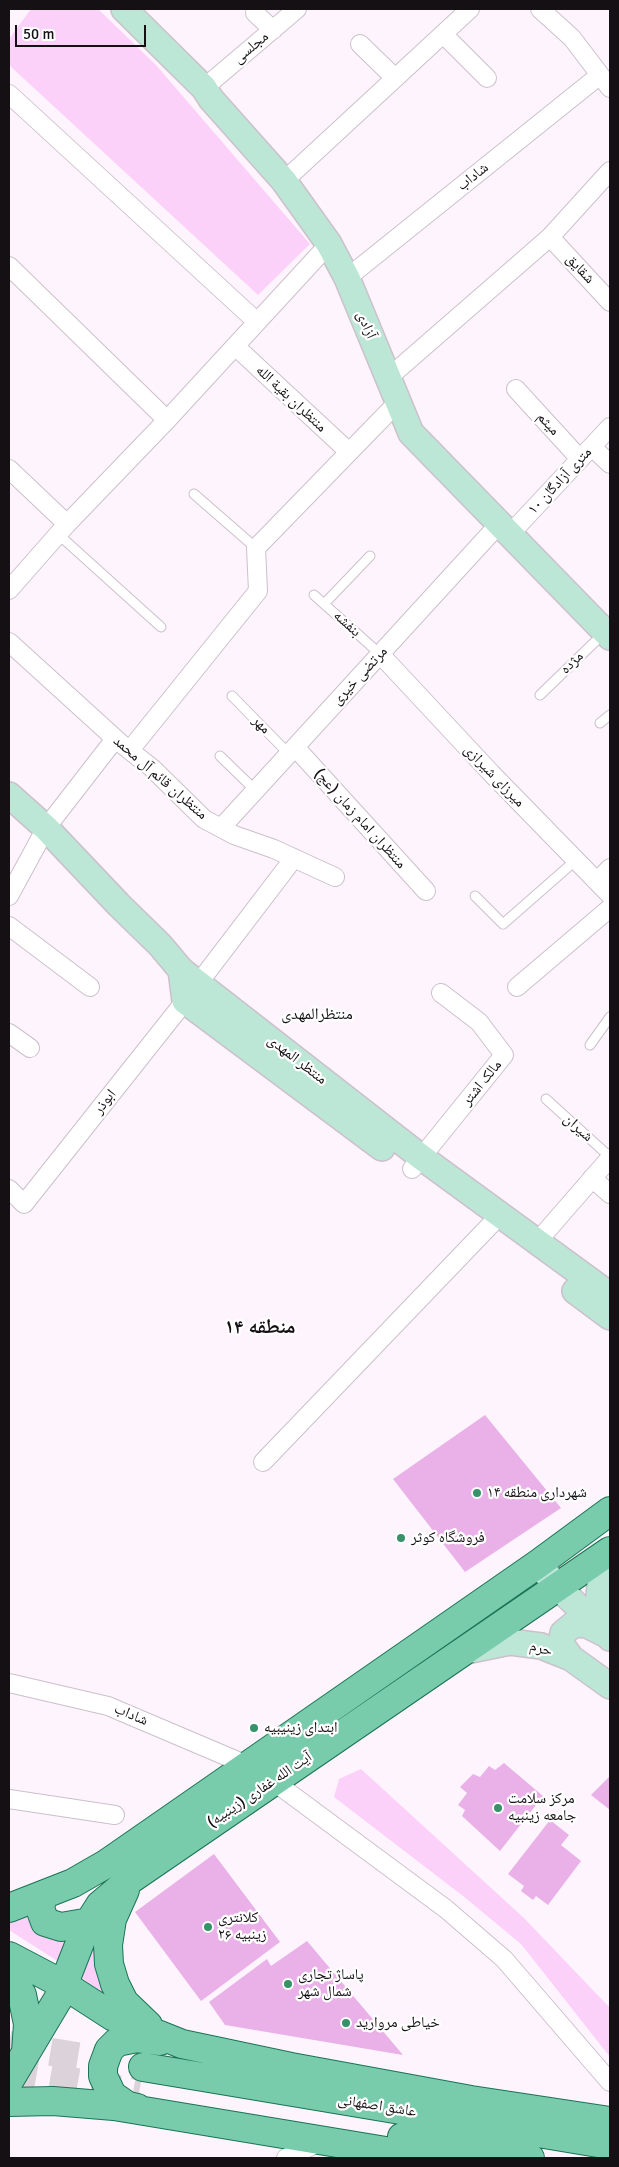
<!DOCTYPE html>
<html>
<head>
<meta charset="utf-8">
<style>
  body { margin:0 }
  #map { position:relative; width:619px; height:2167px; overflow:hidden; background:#fef4fd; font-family:Signika,sans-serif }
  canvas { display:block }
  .frame { position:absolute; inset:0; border:10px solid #141014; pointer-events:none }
  .scale { position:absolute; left:15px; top:25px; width:131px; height:22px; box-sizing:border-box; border:2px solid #141014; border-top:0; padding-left:6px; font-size:15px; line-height:18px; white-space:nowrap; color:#141014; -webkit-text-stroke:4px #fff; paint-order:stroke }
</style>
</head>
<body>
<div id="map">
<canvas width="619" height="2167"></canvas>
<div class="frame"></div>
<div class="scale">50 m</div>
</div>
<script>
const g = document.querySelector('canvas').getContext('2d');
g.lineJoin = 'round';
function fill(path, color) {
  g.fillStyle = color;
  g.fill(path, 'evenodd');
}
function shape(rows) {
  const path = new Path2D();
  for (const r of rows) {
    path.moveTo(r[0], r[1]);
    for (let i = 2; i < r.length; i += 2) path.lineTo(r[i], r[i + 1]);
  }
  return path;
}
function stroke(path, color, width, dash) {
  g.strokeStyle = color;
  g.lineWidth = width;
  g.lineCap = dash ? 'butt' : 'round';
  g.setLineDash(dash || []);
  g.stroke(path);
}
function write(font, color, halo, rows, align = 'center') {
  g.font = font + ' Signika,"Noto Naskh Arabic",sans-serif';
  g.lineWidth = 4.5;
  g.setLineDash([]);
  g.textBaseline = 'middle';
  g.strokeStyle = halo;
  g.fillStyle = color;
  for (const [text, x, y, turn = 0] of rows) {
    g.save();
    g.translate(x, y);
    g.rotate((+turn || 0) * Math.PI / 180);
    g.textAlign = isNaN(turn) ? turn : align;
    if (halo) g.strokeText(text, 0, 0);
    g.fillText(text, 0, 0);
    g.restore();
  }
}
const green = shape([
  [31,9,98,9,156,65,310,244,258,295,9,65,9,39],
  [361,1769,524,1918,610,2008,610,2057,521,1944,463,1896,334,1797,339,1779],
  [29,1908,71,1939,59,1962,9,1930,9,1915],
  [95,1934,109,1999,82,1978]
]);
const building = shape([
  [485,1415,561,1508,465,1572,393,1479],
  [504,1763,543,1796,500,1851,462,1816,465,1810,458,1805,467,1793,460,1787,473,1774,480,1777,489,1766,495,1770],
  [610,1776,610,1810,591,1795],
  [550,1820,569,1835,561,1845,581,1861,548,1905,536,1896,533,1900,521,1891,524,1886,508,1874],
  [214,1854,280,1942,201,2001,135,1912],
  [307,1941,403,2055,225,2025,209,2002,267,1959,271,1966]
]);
const primaryTunnel = shape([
  [9,2045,143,2067],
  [9,2070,139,2093]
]);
const lane = shape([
  [194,494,256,548],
  [58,534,161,627],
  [314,595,380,654],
  [324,604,370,556],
  [540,695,605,632],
  [232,696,289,754],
  [600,723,610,715],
  [220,756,255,790],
  [475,896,503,924,576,860],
  [590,1045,610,1017],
  [546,1099,610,1157]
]);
const street = shape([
  [540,9,572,38,610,88],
  [255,13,273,30],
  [443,34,487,78],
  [360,44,395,78],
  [204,88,297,9],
  [9,94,256,321],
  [284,181,470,9],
  [550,237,610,302],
  [9,266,167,420],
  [347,278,600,75],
  [235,346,348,451],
  [388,378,550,237,610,171],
  [516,389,580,459],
  [592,447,610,464],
  [9,469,67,524],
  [510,534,610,427],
  [9,590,67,524,167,420,329,244],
  [9,642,119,742,152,768,204,819,234,835,274,849,335,877],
  [380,654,491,773,610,895],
  [295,747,426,891],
  [130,750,258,591,256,548,398,402],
  [221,828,500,523],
  [597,881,610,868],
  [9,896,46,828,115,739],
  [9,926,90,987],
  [517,987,610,908],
  [9,1033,30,1048],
  [412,1169,504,1055,479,1022,441,993],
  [592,1178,610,1194],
  [9,1189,24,1204,185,1001,294,858],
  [537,1242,610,1158],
  [263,1462,500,1215],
  [9,1683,108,1706,247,1765],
  [273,1781,446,1909,504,1959,610,2082],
  [9,1799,115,1815],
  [286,2158,322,2141]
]);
const secondary = shape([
  [124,9,204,88,211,99,284,181,329,244,347,278,411,433,610,637],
  [9,795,46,828,119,905,160,945,181,970,421,1157,610,1295],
  [181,970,185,1001,382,1148],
  [575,1291,610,1317],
  [538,1564,558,1587,610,1638],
  [605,1634,598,1611,600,1584,610,1561],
  [466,1651,510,1642,541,1646,571,1658,610,1686],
  [571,1658,561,1644,563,1633,574,1624,587,1625,603,1633]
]);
const primary = shape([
  [125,1890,112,1919,108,1945,109,1964,115,1984,124,2002,148,2025],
  [43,1895,40,1908,45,1922,61,1927,90,1922],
  [9,1908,73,1883,106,1864,538,1564,610,1511],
  [9,1956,64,1985,112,2016,182,2044,291,2067,471,2100,610,2121],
  [9,1971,22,1995,28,2024,26,2052],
  [143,2067,610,2145],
  [9,2081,58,1999,86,1927,100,1905,131,1879,610,1551],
  [9,2102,53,2101,114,2106,428,2158],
  [137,2108,128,2106,112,2095,103,2076,103,2066,109,2050,117,2042,137,2038,160,2041],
  [402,2137,530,2158]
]);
const markers = [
  [477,1493,5,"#359269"],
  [401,1538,5,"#359269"],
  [254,1728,5,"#359269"],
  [498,1808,5,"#359269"],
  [208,1927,5,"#359269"],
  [288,1984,5,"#359269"],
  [346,2023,5,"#359269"]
];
const streetNames = [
  ["مجلسی",251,48,-40],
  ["شاداب",473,177,-39],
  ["شقایق",580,269,47],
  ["آزادی",366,325,67],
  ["منتظران بقیة الله",291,399,43],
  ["میثم",548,424,48],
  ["۱۰ متری آزادگان",560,481,-47],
  ["بنفشه",347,624,42],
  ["مژده",572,663,-44],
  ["مرتضی خیری",360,676,-47],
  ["مهر",261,725,46],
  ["میرزای شیرازی",494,776,46],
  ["منتظران قائم آل محمد",160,778,41],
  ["منتظران امام زمان (عج)",360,819,48],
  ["منتظر المهدی",297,1060,38],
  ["مالک اشتر",482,1083,-51],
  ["ابوذر",105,1102,-52],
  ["شیران",578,1128,42],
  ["حرم",541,1649,15],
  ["شاداب",131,1715,23],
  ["آیت الله غفاری (زینبیه)",260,1790,-34],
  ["عاشق اصفهانی",377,2106,9]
];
const poiNames = [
  ["شهرداری منطقه ۱۴",487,1493],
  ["فروشگاه کوثر",411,1538],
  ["ابتدای زینیبیه",264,1728],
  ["مرکز سلامت",508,1799],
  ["جامعه زینبیه",508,1816],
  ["کلانتری",218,1918],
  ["۲۶ زینبیه",218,1935],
  ["پاساژ تجاری",298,1975],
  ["شمال شهر",298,1992],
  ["خیاطی مروارید",356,2023]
];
const neighbourhoodNames = [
  ["منتظرالمهدی",317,1015]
];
const districtNames = [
  ["منطقه ۱۴",260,1328]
];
fill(green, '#fbd1f9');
fill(building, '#e9b1e7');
stroke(primaryTunnel, '#dbd2da', 28, [28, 14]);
stroke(lane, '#ccc0cb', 11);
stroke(street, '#ccc0cb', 20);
stroke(secondary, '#ccc0cb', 28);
stroke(primary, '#1a7453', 30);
stroke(lane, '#fff', 9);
stroke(street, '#fff', 18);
stroke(secondary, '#bce6d6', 25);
stroke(primary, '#78ccac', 28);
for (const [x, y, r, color] of markers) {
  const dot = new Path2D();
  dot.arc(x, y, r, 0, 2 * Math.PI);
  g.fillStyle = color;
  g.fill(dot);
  stroke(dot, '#fff', 2);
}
write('15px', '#141014', '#fff', streetNames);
write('15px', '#141014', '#fff', poiNames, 'left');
write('16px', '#141014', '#fff', neighbourhoodNames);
write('bold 20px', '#141014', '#fff', districtNames);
</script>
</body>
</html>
